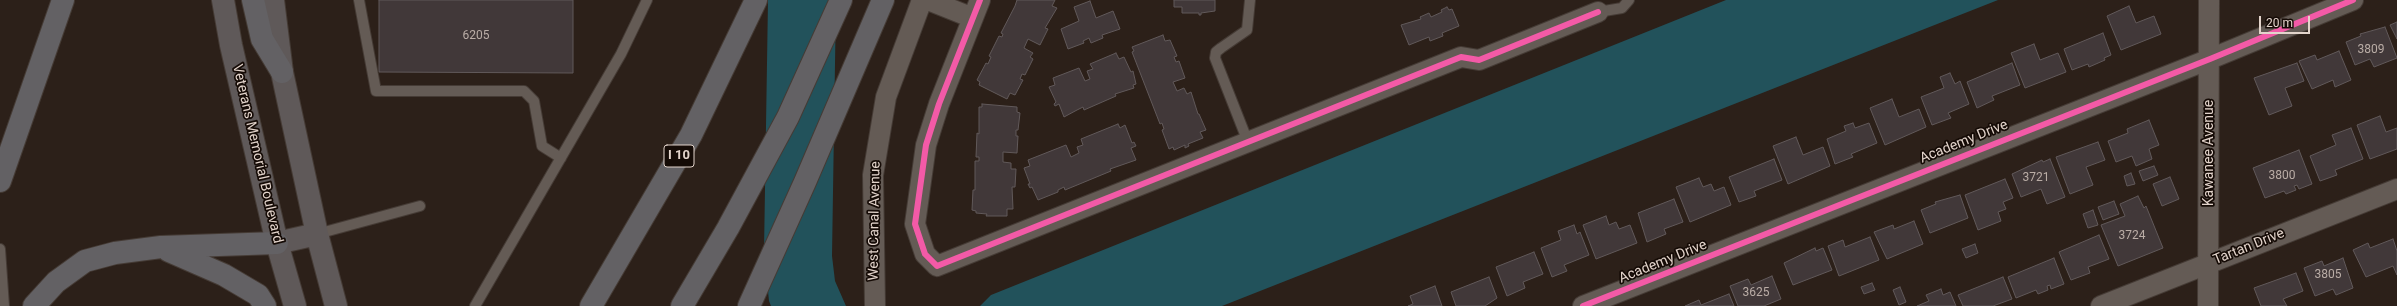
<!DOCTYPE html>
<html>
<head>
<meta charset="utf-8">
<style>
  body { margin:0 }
  #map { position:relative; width:2397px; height:306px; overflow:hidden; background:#2c2019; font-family:Roboto,sans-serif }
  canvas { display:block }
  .scale { position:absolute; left:2259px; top:16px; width:51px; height:18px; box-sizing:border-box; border:2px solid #e3d4cb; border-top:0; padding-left:5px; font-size:12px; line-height:14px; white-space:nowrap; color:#e3d4cb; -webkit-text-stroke:3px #150b06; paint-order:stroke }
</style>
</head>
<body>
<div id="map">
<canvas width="2397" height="306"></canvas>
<div class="scale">20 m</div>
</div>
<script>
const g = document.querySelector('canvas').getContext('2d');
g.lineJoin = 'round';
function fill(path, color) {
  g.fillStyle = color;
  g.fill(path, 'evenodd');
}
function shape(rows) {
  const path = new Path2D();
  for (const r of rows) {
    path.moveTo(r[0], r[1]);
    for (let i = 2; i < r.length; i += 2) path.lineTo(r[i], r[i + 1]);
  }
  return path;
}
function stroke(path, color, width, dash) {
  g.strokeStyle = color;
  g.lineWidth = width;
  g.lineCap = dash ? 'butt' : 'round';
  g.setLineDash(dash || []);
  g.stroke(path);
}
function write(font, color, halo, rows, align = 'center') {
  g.font = font + ' Roboto,sans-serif';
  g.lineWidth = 3.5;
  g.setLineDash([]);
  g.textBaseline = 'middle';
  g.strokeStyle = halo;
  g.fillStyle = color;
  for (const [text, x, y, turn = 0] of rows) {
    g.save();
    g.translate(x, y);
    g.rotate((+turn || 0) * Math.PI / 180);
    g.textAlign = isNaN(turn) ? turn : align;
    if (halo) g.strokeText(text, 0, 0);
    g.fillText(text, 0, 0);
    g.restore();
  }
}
const water = shape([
  [768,0,836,0,832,256,835,281,846,306,771,306,769,301,764,251],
  [1726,0,1998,0,1222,306,980,306,991,295]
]);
const building = shape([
  [379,0,573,0,573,73,379,72,379,0],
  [1017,0,1055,0,1052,6,1057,8,1045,28,1048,29,1040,45,1028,39,1024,48,1033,53,1030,57,1033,59,1025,75,1022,74,1020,79,1023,80,1015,95,1010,93,1007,99,979,85,980,82,977,80,986,63,988,64,991,57,989,56,999,36,1002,37,1003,34,1001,33,1015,6,1017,0],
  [1174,0,1215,0,1215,11,1201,13,1201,15,1199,15,1199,13,1182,13,1182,7,1174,7,1174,0],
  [1090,1,1096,18,1113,11,1120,29,1102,35,1103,38,1091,43,1089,38,1083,41,1084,43,1068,49,1061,29,1079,21,1074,7,1090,1],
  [2129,6,2136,23,2154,16,2161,34,2121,50,2107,16,2129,6],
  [1447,7,1449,10,1452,9,1459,26,1442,33,1443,36,1430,41,1429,37,1409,45,1401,25,1421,19,1420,17,1429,13,1431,17,1442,12,1441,10,1447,7],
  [2397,22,2397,39,2390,25,2397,22],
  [2385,27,2397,58,2374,67,2370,59,2355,65,2346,42,2361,36,2360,34,2385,27],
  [2103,33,2111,55,2104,58,2105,60,2089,67,2088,64,2072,70,2064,49,2103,33],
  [1163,35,1165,41,1170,40,1177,56,1174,57,1176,62,1179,61,1185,78,1173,82,1177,91,1184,88,1187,94,1191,92,1198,114,1199,114,1206,130,1200,132,1203,138,1188,144,1189,146,1185,148,1185,145,1174,150,1173,147,1169,149,1162,130,1164,129,1162,123,1160,124,1132,52,1134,51,1132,47,1163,35],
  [2034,44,2040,60,2058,53,2066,72,2025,88,2011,53,2034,44],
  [2339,51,2351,80,2335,87,2333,80,2312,89,2299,61,2315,55,2317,60,2339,51],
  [1116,53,1119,59,1124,57,1131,72,1133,71,1136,84,1133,85,1134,88,1115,94,1116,96,1084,110,1083,107,1077,110,1064,117,1059,104,1055,106,1054,104,1056,102,1049,87,1055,85,1053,78,1079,68,1085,81,1090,79,1087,71,1093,69,1090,64,1116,53],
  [2012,63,2020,85,1992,96,1994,100,1977,108,1967,82,2012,63],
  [2297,63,2304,81,2285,88,2292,106,2269,115,2254,78,2297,63],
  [1950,73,1955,84,1960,81,1969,104,1948,113,1951,118,1932,125,1921,97,1944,88,1940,77,1950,73],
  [1892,99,1899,117,1919,109,1926,127,1885,145,1870,108,1892,99],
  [982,104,1017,107,1017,112,1020,113,1018,130,1016,130,1016,136,1018,136,1017,153,1003,152,1003,162,1011,163,1011,169,1016,169,1015,187,1012,187,1013,209,1007,209,1007,216,986,216,987,214,976,213,976,211,972,210,973,190,975,190,975,161,979,161,979,157,976,157,977,133,979,134,979,107,982,107,982,104],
  [2380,116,2386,132,2397,128,2397,149,2370,159,2357,125,2380,116],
  [2149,120,2159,145,2149,149,2152,159,2136,166,2132,156,2116,162,2108,141,2128,133,2127,129,2149,120],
  [1853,123,1855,128,1869,123,1877,143,1851,154,1853,157,1835,164,1827,139,1846,131,1844,126,1853,123],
  [1118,124,1120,128,1125,125,1132,143,1134,142,1136,146,1131,148,1136,160,1110,169,1111,171,1065,190,1064,187,1058,190,1058,192,1038,200,1032,187,1030,188,1028,184,1030,184,1024,168,1030,166,1028,160,1066,145,1071,157,1079,153,1077,147,1083,145,1081,139,1118,124],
  [2351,128,2363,159,2335,170,2337,175,2320,181,2310,156,2336,145,2332,135,2351,128],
  [1796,137,1803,155,1823,147,1830,166,1788,184,1773,146,1796,137],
  [2098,142,2105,160,2086,167,2093,185,2070,194,2056,157,2098,142],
  [2299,150,2312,184,2299,189,2297,185,2294,186,2296,190,2286,194,2284,191,2265,198,2253,168,2299,150],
  [1774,159,1782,180,1754,191,1756,196,1739,202,1729,177,1774,159],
  [2050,159,2065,197,2047,204,2041,189,2021,197,2012,174,2042,160,2043,162,2050,159],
  [2154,166,2158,175,2143,181,2139,171,2154,166],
  [2131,173,2135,184,2127,186,2124,176,2131,173],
  [2170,177,2179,199,2162,206,2153,184,2170,177],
  [1699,178,1703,187,1711,184,1714,191,1724,187,1731,205,1690,222,1676,187,1699,178],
  [2005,179,2013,198,2003,202,2006,209,1998,212,2001,221,1978,230,1965,195,2005,179],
  [1960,195,1968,218,1930,233,1921,210,1936,204,1935,202,1960,195],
  [2138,196,2144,208,2146,206,2163,248,2118,266,2101,225,2125,216,2120,204,2138,196],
  [1674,199,1683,222,1664,229,1666,234,1647,242,1638,213,1674,199],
  [2114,201,2119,214,2103,220,2098,207,2114,201],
  [2093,210,2098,225,2088,228,2083,214,2093,210],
  [1606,216,1609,225,1616,222,1619,229,1630,225,1637,243,1596,259,1583,225,1606,216],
  [1914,221,1923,244,1887,259,1874,232,1893,225,1894,229,1914,221],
  [1574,225,1577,234,1580,232,1589,255,1564,265,1567,271,1552,277,1541,248,1561,240,1558,231,1574,225],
  [2099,235,2109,259,2088,267,2090,273,2071,280,2059,252,2099,235],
  [1870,237,1879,260,1839,276,1828,246,1843,240,1845,247,1870,237],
  [2393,239,2397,251,2397,275,2393,266,2366,277,2353,250,2368,243,2370,248,2393,239],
  [1975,244,1978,253,1966,258,1962,249,1975,244],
  [1815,248,1816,251,1823,248,1832,270,1793,285,1784,263,1815,248],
  [1534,252,1543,274,1523,282,1525,288,1507,296,1496,267,1534,252],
  [2054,258,2064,284,2051,289,2050,285,2047,286,2048,290,2038,294,2036,290,2016,298,2008,277,2054,258],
  [2343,258,2353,288,2336,295,2333,289,2315,296,2304,268,2322,261,2324,266,2343,258],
  [2296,273,2303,291,2283,299,2287,306,2261,306,2254,288,2296,273],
  [1772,276,1781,299,1764,306,1738,306,1730,286,1748,279,1751,285,1772,276],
  [1489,277,1497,298,1485,306,1456,306,1451,292,1489,277],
  [2003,277,2012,299,1993,306,1963,306,1958,295,2003,277],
  [1872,283,1875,290,1864,294,1861,287,1872,283],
  [1435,286,1442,306,1408,306,1413,304,1410,296,1435,286],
  [1900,287,1906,302,1899,305,1893,290,1900,287],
  [1941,289,1943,295,1950,292,1956,306,1917,306,1929,301,1926,295,1941,289],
  [1729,294,1734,306,1685,306,1699,300,1701,305,1729,294]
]);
const lane = shape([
  [359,0,376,91,524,91,534,101,542,146,561,158],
  [1598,12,1622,8,1629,0],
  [1248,142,1215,58,1216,52,1221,48,1247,30,1250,0],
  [317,234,420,206],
  [0,249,4,306],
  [475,306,621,54,647,0]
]);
const street = shape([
  [928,0,973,18],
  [980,0,939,104,926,145,915,224,925,254,937,266,1461,57,1479,60,1598,12],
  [875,306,873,175,886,97,922,0],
  [1583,306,2210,59,2353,0],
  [2101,306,2397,189],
  [2208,306,2209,0]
]);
const primary = shape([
  [223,0,231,45,277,243,295,306],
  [273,0,282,72,317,234,336,306],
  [277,243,317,234]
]);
const highway = shape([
  [253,0,262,39,282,72],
  [0,181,63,0],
  [169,251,224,275,258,295,265,306],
  [34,306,56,282,85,261,115,253,161,247,277,243],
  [591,306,691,135,756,0],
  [682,306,728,228,788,117,841,0],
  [749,306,805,182,883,0]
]);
const cycleway = shape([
  [980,0,939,104,926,145,915,224,925,254,937,266,1461,57,1479,60,1598,12],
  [1583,306,2210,59,2353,0]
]);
const numberNames = [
  ["6205",476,36],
  ["3809",2371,50],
  ["3800",2282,176],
  ["3721",2036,178],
  ["3724",2132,236],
  ["3805",2328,275],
  ["3625",1756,293]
];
const shields = [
  [679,156,30]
];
const shieldNames = [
  ["I 10",679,156]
];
const streetNames = [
  ["Academy Drive",1964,142,-22],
  ["Kawanee Avenue",2209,153,-90],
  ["Veterans Memorial Boulevard",257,154,77],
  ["West Canal Avenue",875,221,-89],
  ["Tartan Drive",2249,247,-22],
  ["Academy Drive",1663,262,-22]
];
fill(water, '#22525b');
fill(building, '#413839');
stroke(building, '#61595a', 1);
stroke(lane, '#453b35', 12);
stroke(street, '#453b35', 22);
stroke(primary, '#453b35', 24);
stroke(highway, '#453b35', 24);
stroke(lane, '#645b55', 10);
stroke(street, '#645b55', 20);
stroke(primary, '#5f5959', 22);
stroke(highway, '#636164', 22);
stroke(cycleway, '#f35aa7', 6);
write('12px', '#baada6', null, numberNames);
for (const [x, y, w] of shields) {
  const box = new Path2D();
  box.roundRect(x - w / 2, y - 11, w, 22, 3);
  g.fillStyle = '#150b06';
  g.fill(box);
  stroke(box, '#e3d4cb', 1);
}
write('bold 13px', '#e3d4cb', null, shieldNames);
write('14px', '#e3d4cb', '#150b06', streetNames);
</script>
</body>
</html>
